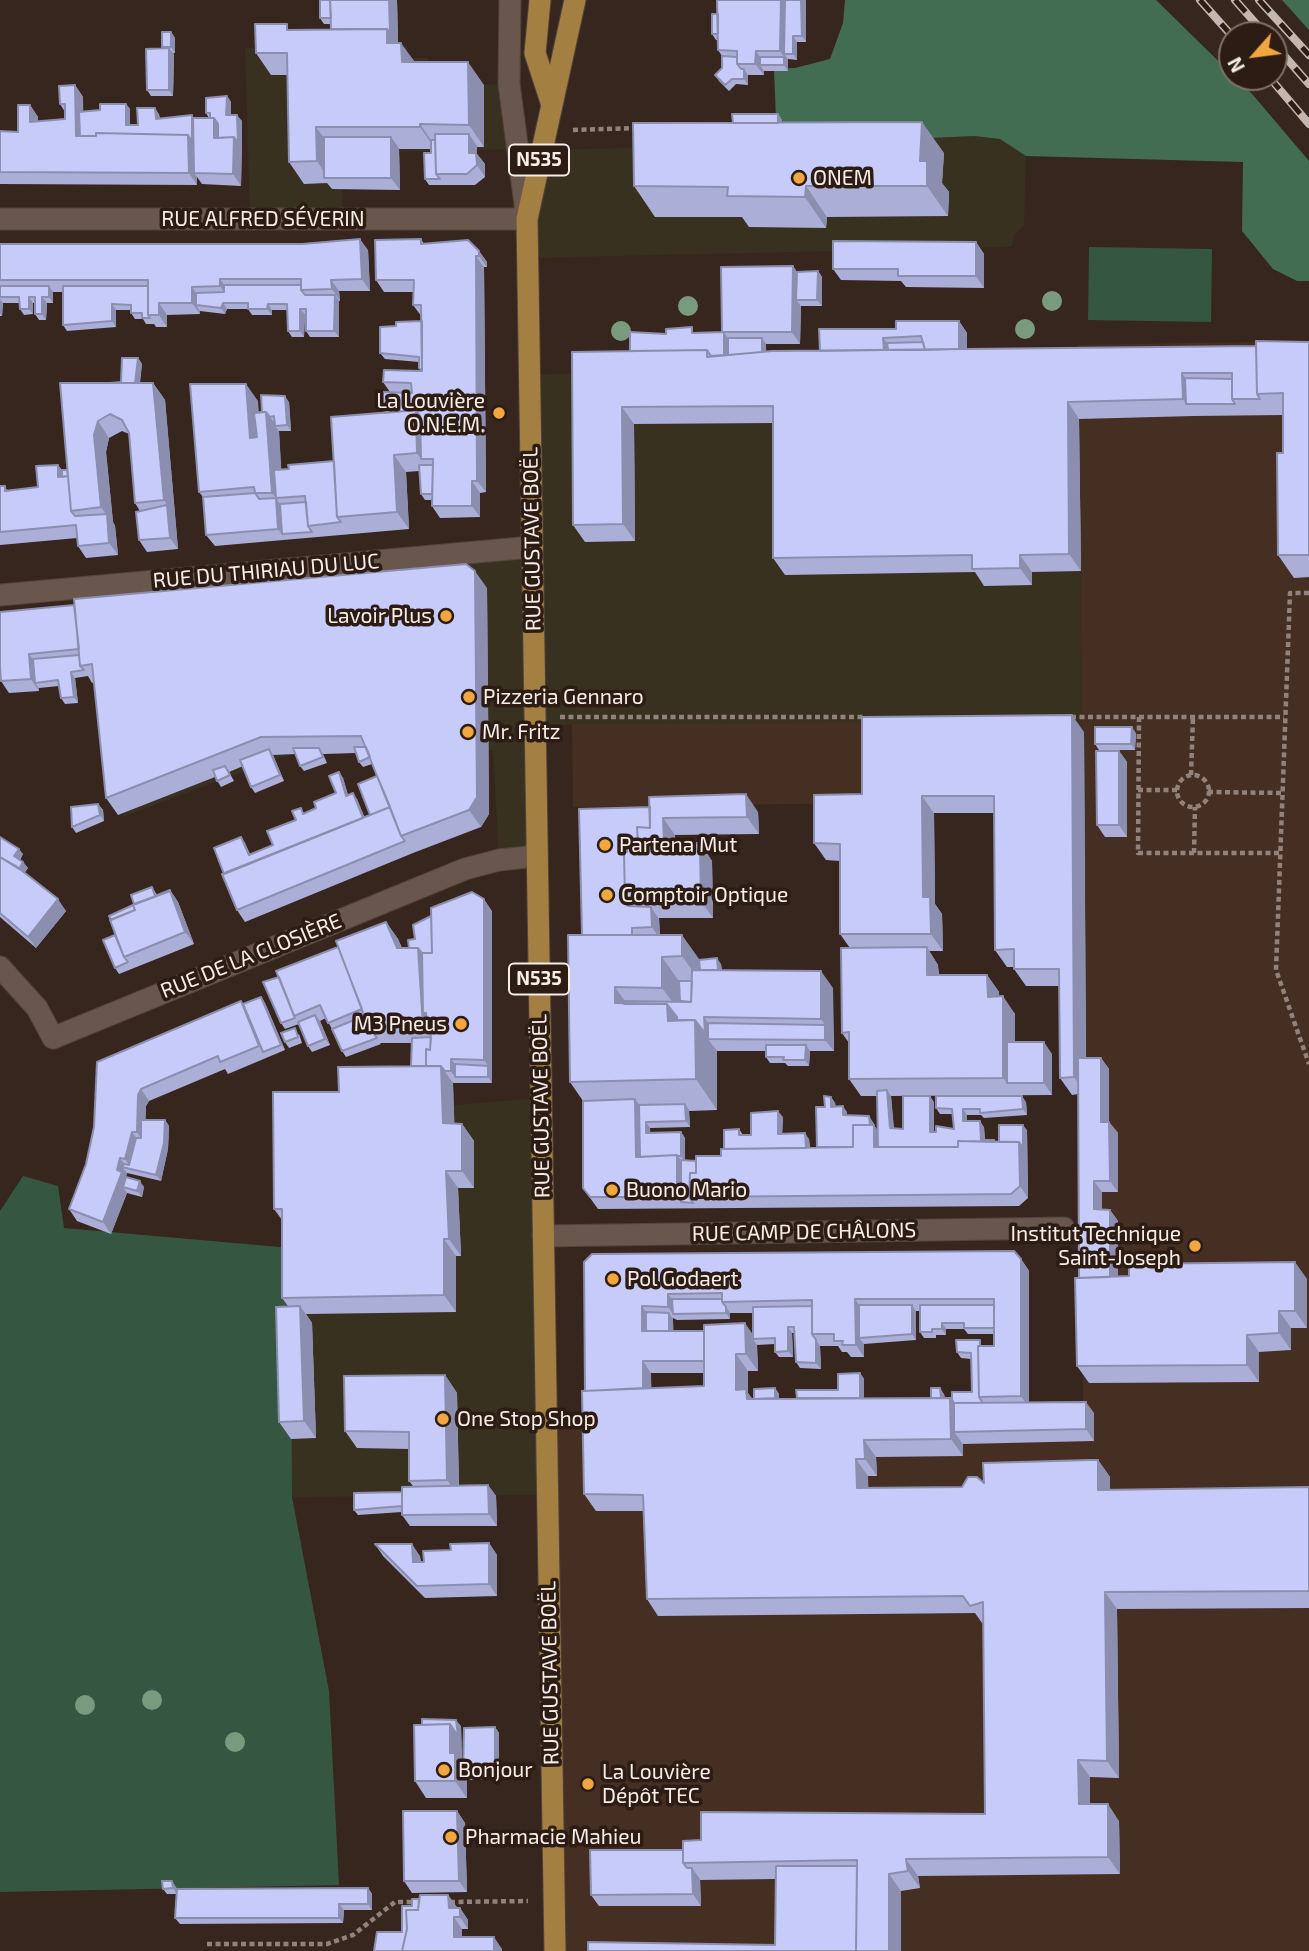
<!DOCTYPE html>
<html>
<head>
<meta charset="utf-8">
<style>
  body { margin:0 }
  #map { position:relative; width:1309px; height:1951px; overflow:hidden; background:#37261e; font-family:"Exo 2",sans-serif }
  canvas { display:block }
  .north { position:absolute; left:1218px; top:21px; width:70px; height:70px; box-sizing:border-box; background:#2c1c14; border:2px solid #7e7068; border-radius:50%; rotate:242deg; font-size:19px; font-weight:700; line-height:28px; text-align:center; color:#f8ede7 }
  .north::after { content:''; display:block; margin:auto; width:24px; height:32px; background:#f1a63f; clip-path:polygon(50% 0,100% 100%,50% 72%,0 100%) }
</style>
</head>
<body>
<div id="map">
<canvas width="1309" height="1951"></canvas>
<div class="north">N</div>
</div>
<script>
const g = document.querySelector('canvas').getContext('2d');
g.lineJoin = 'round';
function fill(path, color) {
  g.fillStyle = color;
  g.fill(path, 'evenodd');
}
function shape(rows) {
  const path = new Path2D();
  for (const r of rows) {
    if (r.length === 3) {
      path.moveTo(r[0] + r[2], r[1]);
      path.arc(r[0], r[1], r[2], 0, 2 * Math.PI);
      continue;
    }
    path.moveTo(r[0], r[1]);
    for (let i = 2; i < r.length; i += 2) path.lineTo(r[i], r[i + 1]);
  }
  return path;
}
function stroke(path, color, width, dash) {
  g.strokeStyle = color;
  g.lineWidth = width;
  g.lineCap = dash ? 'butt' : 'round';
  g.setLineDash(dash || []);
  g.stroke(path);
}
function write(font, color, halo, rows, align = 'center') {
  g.font = font + ' "Exo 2",sans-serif';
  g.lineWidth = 7;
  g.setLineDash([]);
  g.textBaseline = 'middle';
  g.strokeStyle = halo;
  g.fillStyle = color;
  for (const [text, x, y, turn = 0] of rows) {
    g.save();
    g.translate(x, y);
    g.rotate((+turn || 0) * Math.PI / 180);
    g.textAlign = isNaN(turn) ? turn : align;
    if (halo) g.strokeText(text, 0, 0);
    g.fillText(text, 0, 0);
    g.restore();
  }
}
const commercial = shape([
  [407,46,407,58,428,58,429,86,509,84,518,149,341,153,343,219,250,219,245,48],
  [974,136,1000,139,1026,156,1024,225,1014,235,1011,247,528,258,541,150,804,144],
  [1078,363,1082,722,535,725,537,856,499,860,493,750,315,753,285,756,123,817,108,680,98,679,89,587,532,547,529,375],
  [541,1098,547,1495,292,1497,288,1108,455,1105]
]);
const built = shape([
  [1309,341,1309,1951,555,1951,546,1417,718,1411,1083,1406,1083,800,573,807,572,724,1082,722,1078,345]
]);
const green = shape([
  [1089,247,1212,249,1211,322,1088,320],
  [23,1176,58,1186,64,1228,291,1248,292,1497,329,1691,339,1885,0,1892,0,1211]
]);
const forest = shape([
  [845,0,1156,0,1253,95,1309,161,1309,281,1297,281,1273,269,1242,231,1243,162,1026,156,1000,139,974,136,804,144,776,119,774,69,795,68,830,59,843,23],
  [1282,0,1309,0,1309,30]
]);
const path = shape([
  [573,130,637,128],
  [1309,593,1290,593,1276,970,1309,1064],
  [560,717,866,717],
  [1071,717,1284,717],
  [1139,717,1138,853,1279,853],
  [1191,775,1193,717],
  [1193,791,16],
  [1138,790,1177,790],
  [1208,792,1282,793],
  [1194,853,1195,807],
  [450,1902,528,1901],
  [207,1944,327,1944,353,1935,395,1902,416,1902]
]);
const minor = shape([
  [0,219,527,219,509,84,510,0],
  [0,595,532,547],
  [0,967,37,1008,53,1038,465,869,499,860,537,856],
  [543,1236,1064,1228]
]);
const primary = shape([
  [540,0,535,53,551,102],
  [555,1951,527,219,575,0]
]);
const rail = shape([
  [1200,0,1232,36],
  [1235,0,1266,35],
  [1259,0,1309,55],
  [1274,44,1309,84],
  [1269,77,1309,124]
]);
const trees = [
  [1052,301],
  [688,306],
  [1025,329],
  [621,331],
  [152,1700],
  [85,1705],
  [235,1742]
];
const wall = shape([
  [320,0,397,0,398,43,415,62,484,85,484,147,477,147,477,154,485,164,485,177,475,185,429,185,425,179,431,149,399,149,400,190,332,189,327,183,304,184,289,162,287,75,271,75,256,53,291,30,331,29,331,24,324,24,320,18],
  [806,0,806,42,797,42,797,60,788,59,788,71,764,71,764,75,748,75,748,85,736,84,729,91,719,81,715,75,722,68,722,56,718,50,718,40,716,40,712,34,718,14],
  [171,32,175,38,175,53,173,53,174,54,173,96,151,96,147,90,163,48,162,47],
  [75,85,83,97,83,112,100,110,126,104,130,109,130,125,138,125,159,114,160,119,209,118,206,113,227,96,231,102,231,115,242,121,241,186,202,184,197,177,197,185,0,184,0,131,18,132,30,105,38,117,38,121,65,119,65,112,60,104],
  [778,114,782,120,782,123,944,153,942,183,949,192,948,216,827,217,826,228,749,227,742,217,655,217,634,186,733,123],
  [421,239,424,244,479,251,487,262,487,267,484,267,486,492,480,493,480,517,440,518,432,506,432,500,425,500,421,494,419,471,406,472,409,529,215,546,206,535,203,497,199,492,258,401,258,412,289,402,291,431,279,431,281,470,334,461,384,413,390,392,383,382,421,371,419,368,419,362,385,359,380,353,396,326,422,321,422,317,413,305,413,292,384,292,376,280],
  [976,242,984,254,984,288,906,287,901,281,841,280,833,269],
  [0,244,368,250,370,291,339,291,340,301,339,301,339,337,310,337,306,331,306,314,305,314,304,337,292,337,288,331,287,310,272,310,272,315,252,315,248,309,227,309,225,314,200,311,200,314,167,315,167,327,156,327,154,324,146,324,143,319,135,319,131,313,131,310,116,310,116,327,67,331,63,325,63,292,53,292,53,303,47,303,46,320,39,320,35,314,35,303,33,303,33,314,24,315,20,309,19,303,3,303,2,316,0,316],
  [793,266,797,272,818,271,822,277,822,306,801,306,800,344,766,344,766,352,820,351,896,329,959,321,967,333,967,349,1256,346,1309,342,1309,577,1294,578,1278,555,1283,453,1283,415,1194,416,1079,419,1081,571,1032,572,1032,585,984,586,975,572,785,575,773,558,773,423,634,424,635,541,585,542,573,525,630,351,666,334,722,332],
  [138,358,142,364,140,383,153,383,165,400,178,549,147,552,139,540,140,511,135,503,129,434,122,431,109,438,106,452,113,522,115,526,118,555,86,558,78,546,77,538,0,545,0,486,8,490,38,487,58,465,62,470,67,470,110,383,121,382],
  [487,588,489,814,481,827,413,853,245,922,237,910,224,874,241,837,245,843,250,854,273,845,296,820,304,813,316,808,336,793,339,772,343,778,348,795,357,799,364,817,370,815,377,776,372,764,363,767,359,762,356,753,323,754,327,763,304,771,300,766,296,754,273,755,284,781,255,793,251,787,243,766,229,772,234,781,221,787,215,777,118,815,106,798,94,682,92,683,88,676,75,678,78,703,65,704,61,698,59,686,39,688,39,691,9,693,1,681,0,674,0,612],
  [1084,732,1086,1058,1101,1058,1109,1069,1109,1122,1118,1133,1118,1192,1102,1192,1102,1209,1110,1210,1118,1221,1118,1276,1307,1279,1307,1328,1291,1328,1291,1350,1259,1352,1259,1382,1089,1383,1077,1366,1079,1278,1078,1094,1072,1095,1060,1078,1059,986,1026,986,1014,969,1014,967,1007,967,995,950,994,813,934,813,935,904,942,914,943,951,929,951,938,965,939,975,987,975,999,992,999,997,1015,1014,1015,1042,1052,1054,1052,1095,891,1096,894,1129,903,1129,934,1102,934,1132,954,1129,953,1114,940,1114,936,1108,1026,1102,1027,1115,984,1118,981,1115,967,1115,967,1121,984,1127,985,1140,994,1140,995,1142,999,1142,1027,1130,1028,1198,1019,1206,598,1209,583,1188,583,1101,570,1082,582,935,579,809,758,812,759,834,675,835,675,843,700,843,712,861,713,918,659,918,660,935,699,960,721,964,722,970,833,988,834,1051,810,1051,809,1066,788,1066,785,1063,770,1063,766,1057,766,1051,717,1051,717,1110,689,1111,690,1127,650,1128,650,1133,681,1132,685,1138,685,1161,696,1161,721,1156,739,1129,743,1135,751,1135,783,1117,782,1134,809,1139,810,1147,817,1147,825,1107,831,1097,835,1103,836,1107,847,1112,847,1115,873,1122,874,1125,877,1130,877,1096,861,1096,849,1079,849,1043,842,1033,850,948,840,934,840,861,826,860,814,843,862,794],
  [1136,733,1135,750,1099,750,1095,744],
  [1119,751,1127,762,1127,837,1105,837,1097,825],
  [98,804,103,810,104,821,76,833,72,827],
  [0,837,23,854,20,860,23,862,28,868,24,873,66,911,36,948,0,917],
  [152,887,157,895,170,890,178,902,194,944,119,974,115,968,115,935,134,904],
  [492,911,492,1083,453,1083,454,1124,462,1124,474,1141,474,1188,458,1188,461,1256,456,1256,456,1312,306,1314,312,1323,316,1438,291,1439,279,1422,288,1306,282,1298,282,1220,274,1209,339,1092,411,1066,412,1043,380,1043,381,1044,346,1057,342,1051,332,1029,326,1018,320,1021,330,1045,312,1052,308,1046,299,1024,285,1029,281,1023,279,977,386,922,398,939,402,948,409,948,415,939],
  [261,997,265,1003,285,1050,228,1074,225,1069,149,1101,146,1106,145,1120,165,1120,169,1126,168,1149,161,1181,127,1173,126,1177,144,1187,142,1197,127,1193,111,1234,77,1221,69,1209,86,1164,94,1127,241,1001,243,1004],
  [299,1034,302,1043,289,1048,285,1042],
  [1021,1259,1029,1271,1029,1402,1094,1413,1094,1441,963,1444,963,1456,876,1457,877,1476,868,1476,868,1488,962,1487,1098,1460,1110,1477,1110,1490,1309,1487,1309,1608,1117,1609,1119,1778,1090,1777,1090,1804,1119,1821,1120,1874,918,1876,920,1888,901,1891,775,1945,775,1879,700,1880,701,1906,599,1906,591,1895,683,1850,701,1840,985,1814,983,1622,982,1623,975,1613,658,1616,647,1599,643,1511,596,1511,584,1494,585,1391,584,1262],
  [916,1311,920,1311,920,1332,924,1338,936,1338,936,1335,946,1335,946,1329,964,1329,968,1334,994,1334,994,1346,984,1346,957,1352,961,1358,971,1359,972,1392,951,1398,945,1398,944,1394,931,1398,864,1398,864,1379,860,1373,838,1390,797,1398,779,1398,779,1394,775,1388,752,1399,748,1393,748,1371,758,1371,757,1345,775,1344,775,1352,779,1357,793,1357,792,1333,794,1333,796,1362,800,1368,821,1369,820,1346,838,1346,842,1352,847,1352,851,1357,864,1357,864,1344,916,1340],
  [730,1313,753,1313,753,1334,673,1331,673,1318,677,1320,730,1319],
  [651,1373,704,1373,704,1386,651,1388],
  [445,1375,457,1393,459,1485,488,1485,496,1496,497,1526,410,1526,402,1515,402,1512,358,1515,354,1510,402,1492,413,1486,409,1481,409,1449,357,1448,345,1431],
  [489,1543,497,1555,497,1596,425,1598,383,1556,375,1544,420,1556,421,1562,424,1562,451,1550],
  [461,1726,462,1763,463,1765,495,1727,499,1733,499,1779,467,1780,467,1798,426,1798,415,1781],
  [457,1811,465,1823,467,1892,412,1893,404,1881],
  [176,1887,177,1890,368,1888,372,1894,372,1910,344,1910,343,1923,180,1924,175,1918,176,1894,167,1894,163,1889],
  [448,1895,457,1908,460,1908,468,1920,468,1929,462,1929,462,1937,502,1949,502,1951,374,1951,402,1932,412,1906]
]);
const shadedWall = shape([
  [389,0,397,0,398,44,401,43,417,65,403,62,387,43],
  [781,0,789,0,784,54,788,59,788,71,784,65,784,57,780,51],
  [801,0,806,0,806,42,802,36],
  [171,32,175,38,175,53,171,47],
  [793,36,797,42,797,60,793,54],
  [169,48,174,54,173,96,169,90],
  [756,51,764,63,760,65,764,71,764,75,755,64],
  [468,62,484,85,484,147,469,125],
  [744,69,748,75,748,85,744,79],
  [75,85,83,97,84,142,76,136],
  [227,96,231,102,231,121,226,115],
  [126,104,130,109,130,131,126,125],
  [30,105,38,117,38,134,30,122],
  [155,108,159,114,160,125,156,119],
  [778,114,782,120,782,141,778,135],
  [192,115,196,121,194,173,197,177,197,185,189,173,188,135],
  [237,115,242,121,242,149,238,143],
  [214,118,223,130,218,143,214,138],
  [922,122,944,153,942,183,949,192,948,216,927,186,920,161],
  [420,124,435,146,435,149,420,127],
  [316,127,332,149,328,178,317,161],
  [469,134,477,146,477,154,485,164,485,177,469,153],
  [234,137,242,149,241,186,233,174],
  [391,137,399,148,400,190,391,178],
  [806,186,827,217,826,228,805,197],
  [360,239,368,250,370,291,362,279],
  [976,242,984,254,984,288,976,276],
  [479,251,487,262,487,267,479,256],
  [476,256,484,267,486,492,477,481],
  [793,266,801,278,796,300,801,306,800,344,792,332],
  [818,271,822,277,822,306,817,300],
  [220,279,228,291,228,298,220,286],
  [331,280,339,291,340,301,332,289],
  [49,286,53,292,53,303,49,297],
  [192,287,200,299,196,305,200,311,200,314,192,303],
  [335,295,339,301,339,337,334,331],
  [29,297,33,303,33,314,29,309],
  [42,297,47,303,46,320,42,314],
  [0,299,3,303,2,316,0,313],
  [159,303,167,315,167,327,159,315],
  [223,303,227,309,225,314,221,308],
  [112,304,116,310,116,327,112,321],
  [268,304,272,310,272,315,267,309],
  [300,309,305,314,304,337,300,331],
  [959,321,967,333,967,367,959,355],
  [724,332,732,344,728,367,724,361],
  [762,338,766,344,767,370,762,364],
  [883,338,892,349,884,355],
  [138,358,142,364,139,388,135,383],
  [1182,373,1193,390,1186,404,1183,399],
  [153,383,165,400,178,549,170,538,167,505,164,500],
  [246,384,258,401,262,455,250,438],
  [285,396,289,402,291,431,287,425],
  [1068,402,1079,419,1081,571,1069,554],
  [622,407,634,424,635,541,623,524],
  [416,410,428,428,421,459,417,453],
  [266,412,277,426,275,426,279,431,283,497,276,498,272,493],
  [98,421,109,438,106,452,113,522,115,526,118,555,109,543,107,516,101,507,94,435],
  [394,455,406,472,409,529,397,512],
  [58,465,66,476,58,477],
  [472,481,480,493,480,517,472,506],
  [276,498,284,510,282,534,286,540,278,529],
  [1020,555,1032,572,1032,585,1020,568],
  [475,571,487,588,489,814,481,827,469,810],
  [29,654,37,665,35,683,39,688,39,691,31,679],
  [71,672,75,678,78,703,74,697],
  [1072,715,1084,732,1086,1094,1074,1077],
  [1132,727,1136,733,1135,750,1131,744],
  [269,749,273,755,284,781,280,775],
  [1119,751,1127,762,1127,837,1119,825],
  [339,772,343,778,350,802,346,796],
  [353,793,357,799,370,830,366,824],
  [746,794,758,812,759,834,747,817],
  [922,796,934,813,935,904,942,914,943,951,931,934,923,897],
  [98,804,103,810,104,821,100,815],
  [663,818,675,835,676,860,664,843],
  [700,843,712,861,713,918,701,901],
  [19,849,23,854,18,862,14,856],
  [23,862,28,868,22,877,18,871],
  [170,890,178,902,194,944,185,932],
  [58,899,66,911,36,948,28,937],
  [484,899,492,911,492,1072,484,1060],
  [651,907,659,919,660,939,652,927],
  [386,922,398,939,409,965,397,948],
  [682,935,704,966,700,981,682,956],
  [927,947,938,965,939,993,927,975],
  [418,948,430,965,431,1032,427,1031,435,1043,423,1026],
  [662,957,683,987,680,1012,662,988],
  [717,958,721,964,722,988,718,982],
  [821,971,833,988,833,1036,821,1019],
  [987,975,999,992,1000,1014,988,997],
  [615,987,636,1017,615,1003],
  [1003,996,1015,1014,1015,1083,1007,1083,1003,1078],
  [261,997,265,1003,285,1050,281,1045],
  [241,1001,249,1013,263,1052,259,1046],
  [667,1004,688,1034,668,1021],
  [315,1015,320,1021,330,1045,325,1039],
  [704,1017,716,1034,708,1039,717,1051,717,1110,696,1079,695,1020],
  [825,1025,833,1036,834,1051,825,1040],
  [1044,1042,1052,1054,1052,1095,1044,1083],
  [806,1045,810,1051,809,1066,805,1060],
  [1101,1058,1109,1069,1109,1134,1101,1122],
  [451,1059,459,1070,455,1077,451,1071],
  [441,1066,453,1083,455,1140,443,1123],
  [488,1066,492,1072,492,1083,488,1077],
  [141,1089,149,1101,146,1106,145,1144,137,1132,138,1095],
  [887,1090,891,1096,894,1134,890,1128],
  [930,1096,934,1102,934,1137,930,1132],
  [1022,1096,1026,1102,1027,1115,1023,1109],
  [831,1097,835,1103,836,1113,831,1107],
  [635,1099,644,1111,644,1163,636,1157],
  [685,1104,689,1110,690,1127,686,1121],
  [843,1106,847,1112,847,1121,843,1115],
  [963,1109,967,1115,967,1127,963,1121],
  [778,1111,783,1117,782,1140,778,1134],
  [869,1116,873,1122,874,1125,882,1136,882,1153,874,1147,870,1130],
  [165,1120,169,1126,168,1149,161,1181,156,1175],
  [980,1121,984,1127,985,1146,981,1140],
  [646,1122,650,1128,651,1139,646,1133],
  [1109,1122,1118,1133,1118,1192,1110,1181],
  [462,1124,474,1141,474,1188,462,1171],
  [1023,1125,1027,1130,1028,1198,1020,1186,1019,1142],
  [132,1132,140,1143,132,1169,125,1159],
  [681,1132,685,1138,685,1162,681,1156],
  [805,1133,809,1139,810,1160,806,1154],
  [677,1155,685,1166,681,1202,677,1197],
  [120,1158,127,1168,122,1167,127,1173,123,1187,127,1193,111,1234,103,1222],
  [446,1171,458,1188,461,1256,449,1239],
  [140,1181,144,1187,142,1197,137,1191],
  [1094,1181,1102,1192,1102,1220,1094,1209],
  [1110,1210,1118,1221,1118,1295,1110,1284],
  [444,1239,456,1256,456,1312,444,1295],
  [1021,1259,1029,1271,1029,1415,1025,1402,1021,1396],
  [1295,1262,1307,1279,1307,1328,1295,1311],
  [668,1294,676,1305,673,1314,668,1307],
  [855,1299,863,1311,859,1338,864,1344,864,1357,856,1345],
  [912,1305,916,1311,916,1340,912,1334],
  [300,1306,312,1323,316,1438,304,1421],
  [642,1306,650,1318,646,1337,642,1331],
  [726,1307,730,1313,730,1319,726,1313],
  [1279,1311,1291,1328,1291,1350,1279,1333],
  [669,1313,673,1319,674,1343,670,1337],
  [745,1323,756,1339,753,1339,757,1345,758,1371,746,1354],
  [942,1323,946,1329,946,1335,942,1329],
  [788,1327,792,1333,793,1357,788,1351],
  [1247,1335,1259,1352,1259,1382,1247,1365],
  [816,1340,820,1346,821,1369,816,1363],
  [736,1354,748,1371,748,1393,758,1406,758,1410,736,1390],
  [643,1361,651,1373,652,1408,644,1396],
  [860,1373,864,1379,864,1405,860,1399],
  [445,1375,457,1393,459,1497,447,1480],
  [775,1388,779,1394,779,1405,775,1399],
  [940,1388,944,1394,945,1404,941,1398],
  [950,1398,962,1415,954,1432,963,1444,963,1456,951,1439],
  [1086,1402,1094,1413,1094,1441,1086,1429],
  [864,1440,876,1457,877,1476,865,1459],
  [856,1459,868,1476,869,1505,857,1488],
  [1098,1460,1110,1477,1110,1507,1098,1490],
  [488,1485,496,1496,497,1526,489,1514],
  [489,1543,497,1555,497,1596,489,1584],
  [412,1544,420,1556,421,1574,413,1562],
  [1105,1592,1117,1609,1119,1778,1107,1761],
  [456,1720,461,1726,462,1763,467,1770,463,1774,467,1780,467,1798,455,1781,450,1753,450,1724],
  [495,1727,499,1733,499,1779,495,1773],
  [1078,1760,1090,1777,1090,1821,1079,1804],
  [1108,1804,1119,1821,1120,1874,1108,1857],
  [457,1811,465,1823,467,1892,459,1881],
  [906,1859,918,1876,920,1888,908,1871],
  [692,1868,700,1879,701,1906,693,1894],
  [889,1874,901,1891,901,1951,889,1951],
  [172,1881,176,1887,177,1894,173,1888],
  [368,1888,372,1894,372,1910,368,1904],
  [448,1895,457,1907,457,1917,449,1908],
  [339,1904,344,1910,343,1923,339,1918],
  [460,1908,468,1920,468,1929,460,1917],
  [454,1917,462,1929,462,1948,454,1937],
  [494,1937,502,1949,502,1951,494,1951]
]);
const building = shape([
  [320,0,330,0,331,18,320,18,320,0],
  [330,0,389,0,390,33,387,29,331,29,330,0],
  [717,0,781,0,780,51,756,51,755,64,737,64,737,51,718,50,717,0],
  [785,0,801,0,802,36,793,36,793,54,784,54,785,0],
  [712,14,718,14,718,34,712,34,712,14],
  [255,24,287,24,287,30,387,29,387,43,401,43,402,62,468,62,469,125,420,124,420,127,316,127,317,161,289,162,287,53,256,53,255,24],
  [162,32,171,32,171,47,162,47,162,32],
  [169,48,169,90,147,90,146,49,169,48],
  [722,56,737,57,737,64,741,69,744,69,744,79,732,79,725,85,715,75,722,68,722,56],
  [760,57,784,57,784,65,760,65,760,57],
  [75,85,76,136,96,136,96,133,188,135,189,173,0,172,0,131,18,132,18,105,30,105,30,122,65,119,65,104,60,104,59,86,75,85],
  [227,96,226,115,237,115,238,143,234,137,218,138,218,124,214,118,210,118,210,113,206,113,206,98,227,96],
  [100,104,126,104,126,125,138,125,137,108,155,108,156,119,192,115,192,141,188,135,96,133,96,136,80,136,79,112,100,110,100,104],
  [732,114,778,114,778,123,733,123,732,114],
  [193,118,214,118,214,138,234,137,233,174,194,173,193,118],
  [922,122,920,161,927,161,927,186,806,186,805,197,727,196,728,187,634,186,633,123,922,122],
  [435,134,469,134,469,153,476,153,477,165,467,174,436,174,435,134],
  [324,137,391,137,391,178,324,178,324,137],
  [431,140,435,140,436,174,440,179,425,179,424,153,431,153,431,140],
  [360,239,362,279,331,280,332,289,301,290,301,279,220,279,220,286,192,287,192,303,159,303,159,315,148,315,148,280,0,280,0,244,302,244,360,239],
  [421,239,421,244,468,240,479,251,479,256,476,256,477,481,472,481,472,506,432,506,433,459,421,459,420,416,416,410,384,413,383,392,412,393,411,383,383,382,384,370,422,371,421,305,413,305,414,280,376,280,375,240,421,239],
  [833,241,976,242,976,276,898,276,898,269,833,269,833,241],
  [793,266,792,332,722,332,721,267,793,266],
  [818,271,817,300,796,300,797,272,818,271],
  [224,285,301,285,301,290,305,295,335,295,334,331,306,331,306,309,300,309,300,331,288,331,287,304,268,304,267,309,248,309,248,303,223,303,221,308,196,305,196,293,224,292,224,285],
  [0,286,49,286,49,297,42,297,42,314,35,314,35,297,29,297,29,309,20,309,19,297,0,297,0,286],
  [63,286,148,286,148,315,150,318,142,318,142,313,131,313,131,305,112,304,112,321,63,325,63,286],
  [422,321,422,370,419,368,419,357,380,353,380,327,396,326,396,322,422,321],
  [896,321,959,321,959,349,925,350,921,336,883,338,884,350,820,351,819,329,896,329,896,321],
  [692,327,692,333,724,332,724,355,711,356,707,350,630,351,630,332,666,334,666,329,692,327],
  [728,338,762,338,762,352,728,355,728,338],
  [1256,341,1309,342,1309,555,1278,555,1277,453,1283,453,1283,393,1257,394,1256,341],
  [923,342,925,350,888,350,887,343,923,342],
  [1256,346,1257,394,1260,399,1232,399,1232,373,1182,373,1183,399,1068,402,1069,554,1020,555,1020,568,972,569,972,555,773,558,773,406,622,407,623,524,573,525,572,352,707,350,707,357,772,351,1256,346],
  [122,358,138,358,135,383,150,383,110,383,121,382,122,358],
  [1185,378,1232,379,1232,399,1235,404,1186,404,1185,378],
  [60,383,153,383,164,500,135,503,129,433,122,420,110,414,98,421,94,435,101,507,71,511,60,383],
  [190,384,246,384,250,438,257,437,254,413,266,412,272,493,255,493,254,487,199,492,190,384],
  [261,395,285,396,287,425,275,426,274,416,270,417,266,412,262,412,261,395],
  [416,410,417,453,394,455,397,512,337,517,331,417,416,410],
  [334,461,337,517,341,522,308,526,305,496,276,498,274,470,289,469,288,465,334,461],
  [58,465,58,477,68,476,71,511,75,516,107,514,109,543,78,546,76,525,0,532,0,486,5,486,5,491,38,487,36,466,58,465],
  [419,465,433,465,432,494,421,494,419,465],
  [62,470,67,470,68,476,62,477,62,470],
  [255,493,259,499,276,498,278,529,206,535,203,497,255,493],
  [306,502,308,526,312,532,282,534,280,504,306,502],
  [167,505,170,538,139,540,136,512,167,505],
  [466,564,475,571,477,797,469,810,401,836,361,736,261,737,106,798,92,664,80,666,74,599,466,564],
  [74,605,79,649,29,654,31,679,1,681,0,667,0,612,74,605],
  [79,655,80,666,84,670,71,672,74,697,61,698,58,680,35,683,33,659,79,655],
  [1072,715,1074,1077,1060,1078,1059,969,1014,969,1014,949,995,950,994,796,922,796,923,897,930,897,931,934,840,934,840,844,814,843,814,795,862,794,862,717,1072,715],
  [1095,727,1132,727,1131,744,1095,744,1095,727],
  [354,747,366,747,370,757,359,762,354,747],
  [293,748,319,748,323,757,300,766,293,748],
  [269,749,280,775,251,787,240,760,269,749],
  [1096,751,1119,751,1119,825,1097,825,1096,751],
  [225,766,230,775,217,781,213,770,225,766],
  [339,772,346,796,353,793,363,818,224,874,214,848,241,837,249,855,273,845,267,831,296,820,292,811,301,808,303,814,316,808,314,802,336,793,329,776,339,772],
  [377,776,390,807,370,815,358,784,377,776],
  [746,794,747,817,663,818,664,843,700,843,701,901,625,901,624,852,627,852,627,843,638,843,637,827,650,828,649,797,746,794],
  [98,804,100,815,72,827,71,807,98,804],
  [390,807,401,836,405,841,237,910,222,874,390,807],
  [650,807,650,828,637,827,638,843,627,843,627,852,624,852,625,901,628,906,651,907,652,927,632,928,632,935,582,935,579,809,650,807],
  [0,837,19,849,14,856,23,862,19,869,0,857,0,837],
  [0,857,16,866,58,899,28,937,0,913,0,857],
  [152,887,155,896,170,890,170,892,170,891,134,904,131,895,152,887],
  [170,891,185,932,124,957,110,920,135,910,133,905,170,891],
  [472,892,484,899,484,1060,451,1059,451,1071,445,1071,441,1066,426,1066,426,1049,430,1050,431,1032,427,1031,426,1013,423,1013,422,953,432,953,431,908,472,892],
  [133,905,135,910,111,920,109,916,133,905],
  [431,916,432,953,422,953,418,948,409,948,408,940,415,939,413,925,431,916],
  [386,922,397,948,418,948,423,1026,368,1026,336,941,386,922],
  [115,935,124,957,128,962,115,968,103,940,115,935],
  [568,935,682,935,682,956,662,957,662,988,615,987,615,1003,667,1004,668,1021,695,1020,696,1079,570,1082,568,935],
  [338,947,362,1009,328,1023,320,1005,294,1016,276,971,338,947],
  [927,947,927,975,987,975,988,997,1003,996,1003,1078,849,1079,849,1032,842,1033,841,948,927,947],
  [717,958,718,970,700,970,699,960,717,958],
  [692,970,821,971,821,1019,704,1017,705,1033,695,1020,677,1020,677,1017,667,1004,624,1004,624,1001,691,1002,692,970],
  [279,977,295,1018,281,1023,263,982,279,977],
  [679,981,692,981,691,1002,680,1001,679,981],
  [261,997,281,1045,263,1052,243,1004,261,997],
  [241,1001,259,1046,220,1062,218,1056,141,1089,138,1095,137,1132,132,1132,125,1159,120,1158,117,1170,122,1172,103,1222,69,1209,86,1164,94,1127,97,1062,241,1001],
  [315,1015,325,1039,308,1046,298,1022,315,1015],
  [364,1016,368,1026,377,1038,342,1051,332,1029,364,1016],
  [708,1023,825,1025,825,1040,708,1039,708,1023],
  [295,1028,298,1037,285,1042,281,1033,295,1028],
  [431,1037,430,1050,426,1049,426,1066,411,1066,412,1038,431,1037],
  [1007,1042,1044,1042,1044,1083,1007,1083,1007,1042],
  [766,1045,806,1045,805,1060,783,1060,784,1057,766,1057,766,1045],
  [1078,1058,1101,1058,1101,1122,1109,1122,1110,1181,1094,1181,1094,1209,1110,1210,1110,1277,1079,1278,1078,1058],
  [455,1064,488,1066,488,1077,455,1077,455,1064],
  [441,1066,443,1123,462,1124,462,1171,446,1171,449,1239,444,1239,444,1295,282,1298,282,1209,274,1209,273,1092,339,1092,338,1067,441,1066],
  [887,1090,890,1128,903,1129,903,1096,930,1096,930,1132,936,1132,936,1126,954,1129,952,1109,936,1108,936,1096,1022,1096,1023,1109,980,1113,980,1109,963,1109,963,1121,980,1121,981,1140,994,1140,994,1142,958,1141,958,1147,878,1147,877,1091,887,1090],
  [824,1096,831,1097,831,1107,843,1106,843,1115,869,1116,870,1125,853,1125,853,1147,817,1147,816,1107,825,1107,824,1096],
  [635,1099,636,1157,677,1155,677,1197,590,1197,583,1188,583,1101,635,1099],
  [685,1104,686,1121,646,1122,646,1133,681,1132,681,1156,677,1156,677,1155,640,1157,639,1105,685,1104],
  [778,1111,778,1134,805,1133,806,1148,724,1149,724,1130,739,1129,739,1135,751,1135,751,1113,778,1111],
  [141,1120,165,1120,164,1143,156,1175,122,1167,124,1164,129,1165,136,1138,141,1138,141,1120],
  [853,1125,874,1125,874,1147,958,1147,958,1141,1019,1142,1020,1186,1011,1194,689,1197,690,1173,696,1173,696,1156,721,1156,721,1149,853,1147,853,1125],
  [999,1125,1023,1125,1023,1148,1019,1142,999,1142,999,1125],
  [681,1160,696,1161,696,1173,690,1173,689,1197,693,1203,681,1202,681,1160],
  [126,1177,140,1181,137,1191,123,1187,126,1177],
  [1014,1251,1021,1259,1021,1396,979,1397,978,1346,994,1346,994,1299,855,1299,856,1345,842,1345,843,1341,834,1341,834,1334,812,1334,812,1300,722,1302,722,1293,668,1294,668,1307,642,1306,642,1331,704,1331,704,1361,643,1361,643,1388,585,1391,584,1262,592,1254,1014,1251],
  [1295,1262,1295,1311,1279,1311,1279,1333,1247,1335,1247,1365,1077,1366,1075,1278,1129,1276,1129,1264,1295,1262],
  [672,1299,722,1299,722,1302,726,1307,726,1313,673,1314,672,1299],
  [859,1305,912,1305,912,1334,859,1338,859,1305],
  [920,1305,994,1305,994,1328,964,1328,964,1323,942,1323,942,1329,932,1329,932,1332,920,1332,920,1305],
  [300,1306,304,1421,279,1422,276,1307,300,1306],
  [812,1306,812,1334,816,1340,816,1363,796,1362,794,1327,788,1327,788,1351,775,1352,775,1338,753,1339,753,1307,812,1306],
  [646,1312,669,1313,669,1331,646,1331,646,1312],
  [745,1323,746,1354,736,1354,736,1390,746,1389,747,1399,950,1398,951,1439,864,1440,865,1459,856,1459,857,1488,962,1487,968,1477,977,1477,984,1483,983,1463,1090,1460,1098,1460,1098,1490,1309,1487,1309,1591,1105,1592,1107,1761,1078,1760,1079,1804,1108,1804,1108,1857,906,1859,908,1871,889,1874,889,1951,856,1951,857,1860,683,1863,683,1841,701,1840,701,1812,985,1814,983,1602,970,1606,963,1596,647,1599,643,1495,584,1494,582,1391,704,1386,704,1325,745,1323],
  [956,1340,980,1340,980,1346,978,1346,979,1397,983,1403,954,1403,951,1398,952,1398,952,1392,972,1392,971,1353,957,1352,956,1340],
  [860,1373,860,1398,797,1398,796,1390,838,1390,838,1374,860,1373],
  [445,1375,447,1480,409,1481,409,1432,345,1431,344,1376,445,1375],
  [775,1388,775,1398,754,1399,754,1389,775,1388],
  [931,1388,940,1388,941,1398,931,1398,931,1388],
  [1086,1402,1086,1429,954,1432,954,1403,1086,1402],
  [488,1485,489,1514,402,1515,402,1487,488,1485],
  [402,1492,402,1506,354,1510,354,1493,402,1492],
  [489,1543,489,1584,417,1586,375,1544,412,1544,413,1562,424,1562,423,1551,451,1550,450,1544,489,1543],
  [422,1719,456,1720,458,1736,450,1724,422,1725,422,1719],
  [450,1724,450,1753,455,1753,455,1781,415,1781,414,1725,450,1724],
  [495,1727,495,1773,463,1774,464,1728,495,1727],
  [403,1811,457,1811,459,1881,404,1881,403,1811],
  [590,1850,683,1850,683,1863,687,1868,692,1868,693,1894,591,1895,590,1850],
  [776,1866,857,1866,856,1951,588,1951,588,1942,775,1945,776,1866],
  [162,1881,172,1881,173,1888,163,1889,162,1881],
  [368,1888,368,1904,339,1904,339,1918,175,1918,177,1889,368,1888],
  [420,1895,448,1895,449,1908,460,1908,460,1917,454,1917,454,1937,494,1937,494,1951,402,1951,407,1929,406,1910,418,1910,420,1895],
  [412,1899,419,1899,418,1910,406,1910,407,1929,402,1951,374,1951,377,1932,402,1932,402,1906,412,1906,412,1899]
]);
const markers = [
  [799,178,7,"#f1a63f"],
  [499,413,7,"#f1a63f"],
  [446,616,7,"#f1a63f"],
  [469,697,7,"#f1a63f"],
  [468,732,7,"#f1a63f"],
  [605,845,7,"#f1a63f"],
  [607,895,7,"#f1a63f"],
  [461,1024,7,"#f1a63f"],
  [612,1190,7,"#f1a63f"],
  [1195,1246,7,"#f1a63f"],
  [613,1279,7,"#f1a63f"],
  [443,1419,7,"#f1a63f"],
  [444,1770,7,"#f1a63f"],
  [588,1784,7,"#f1a63f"],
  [451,1837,7,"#f1a63f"]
];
const shields = [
  [539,160,60],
  [539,979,60]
];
const shieldNames = [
  ["N535",539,160],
  ["N535",539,979]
];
const poiNames = [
  ["ONEM",813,178],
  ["La Louvière",485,401,"right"],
  ["O.N.E.M.",485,425,"right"],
  ["Lavoir Plus",432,616,"right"],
  ["Pizzeria Gennaro",483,697],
  ["Mr. Fritz",482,732],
  ["Partena Mut",619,845],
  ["Comptoir Optique",621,895],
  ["M3 Pneus",447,1024,"right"],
  ["Buono Mario",626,1190],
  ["Institut Technique",1181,1234,"right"],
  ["Saint-Joseph",1181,1258,"right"],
  ["Pol Godaert",627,1279],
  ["One Stop Shop",457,1419],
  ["Bonjour",458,1770],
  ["La Louvière",602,1772],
  ["Dépôt TEC",602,1796],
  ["Pharmacie Mahieu",465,1837]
];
const streetNames = [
  ["RUE ALFRED SÉVERIN",263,219],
  ["RUE GUSTAVE BOËL",532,539,-91],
  ["RUE DU THIRIAU DU LUC",266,571,-5],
  ["RUE DE LA CLOSIÈRE",251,956,-22],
  ["RUE GUSTAVE BOËL",541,1106,-91],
  ["RUE CAMP DE CHÂLONS",804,1232,-1],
  ["RUE GUSTAVE BOËL",550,1673,-91]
];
fill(commercial, '#383120');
fill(built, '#452f23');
fill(green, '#355742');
fill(forest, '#426d52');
stroke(minor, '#52443d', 23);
stroke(primary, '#52443d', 23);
stroke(path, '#91837c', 4.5, [5, 3.5]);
stroke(minor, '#69564d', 21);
stroke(primary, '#a47f42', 21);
stroke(rail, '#c4b7b1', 8);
stroke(rail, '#2c1c14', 5, [16]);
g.fillStyle = '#7a9a7d';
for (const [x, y] of trees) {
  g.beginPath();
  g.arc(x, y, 10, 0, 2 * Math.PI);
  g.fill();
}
fill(wall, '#abafd7');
fill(shadedWall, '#8b8eaf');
fill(building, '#c7cbfa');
stroke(building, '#8b8eaf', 2);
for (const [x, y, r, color] of markers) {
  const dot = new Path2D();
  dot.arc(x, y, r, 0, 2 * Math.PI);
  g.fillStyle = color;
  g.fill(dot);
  stroke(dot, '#2c1c14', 2.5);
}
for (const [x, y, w] of shields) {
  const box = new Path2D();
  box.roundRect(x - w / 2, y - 15.5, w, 31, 5);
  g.fillStyle = '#2c1c14';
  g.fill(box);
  stroke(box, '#f8ede7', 2);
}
write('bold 19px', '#f8ede7', null, shieldNames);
write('21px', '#f8ede7', '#2c1c14', poiNames, 'left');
write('21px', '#f8ede7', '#2c1c14', streetNames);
</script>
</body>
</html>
